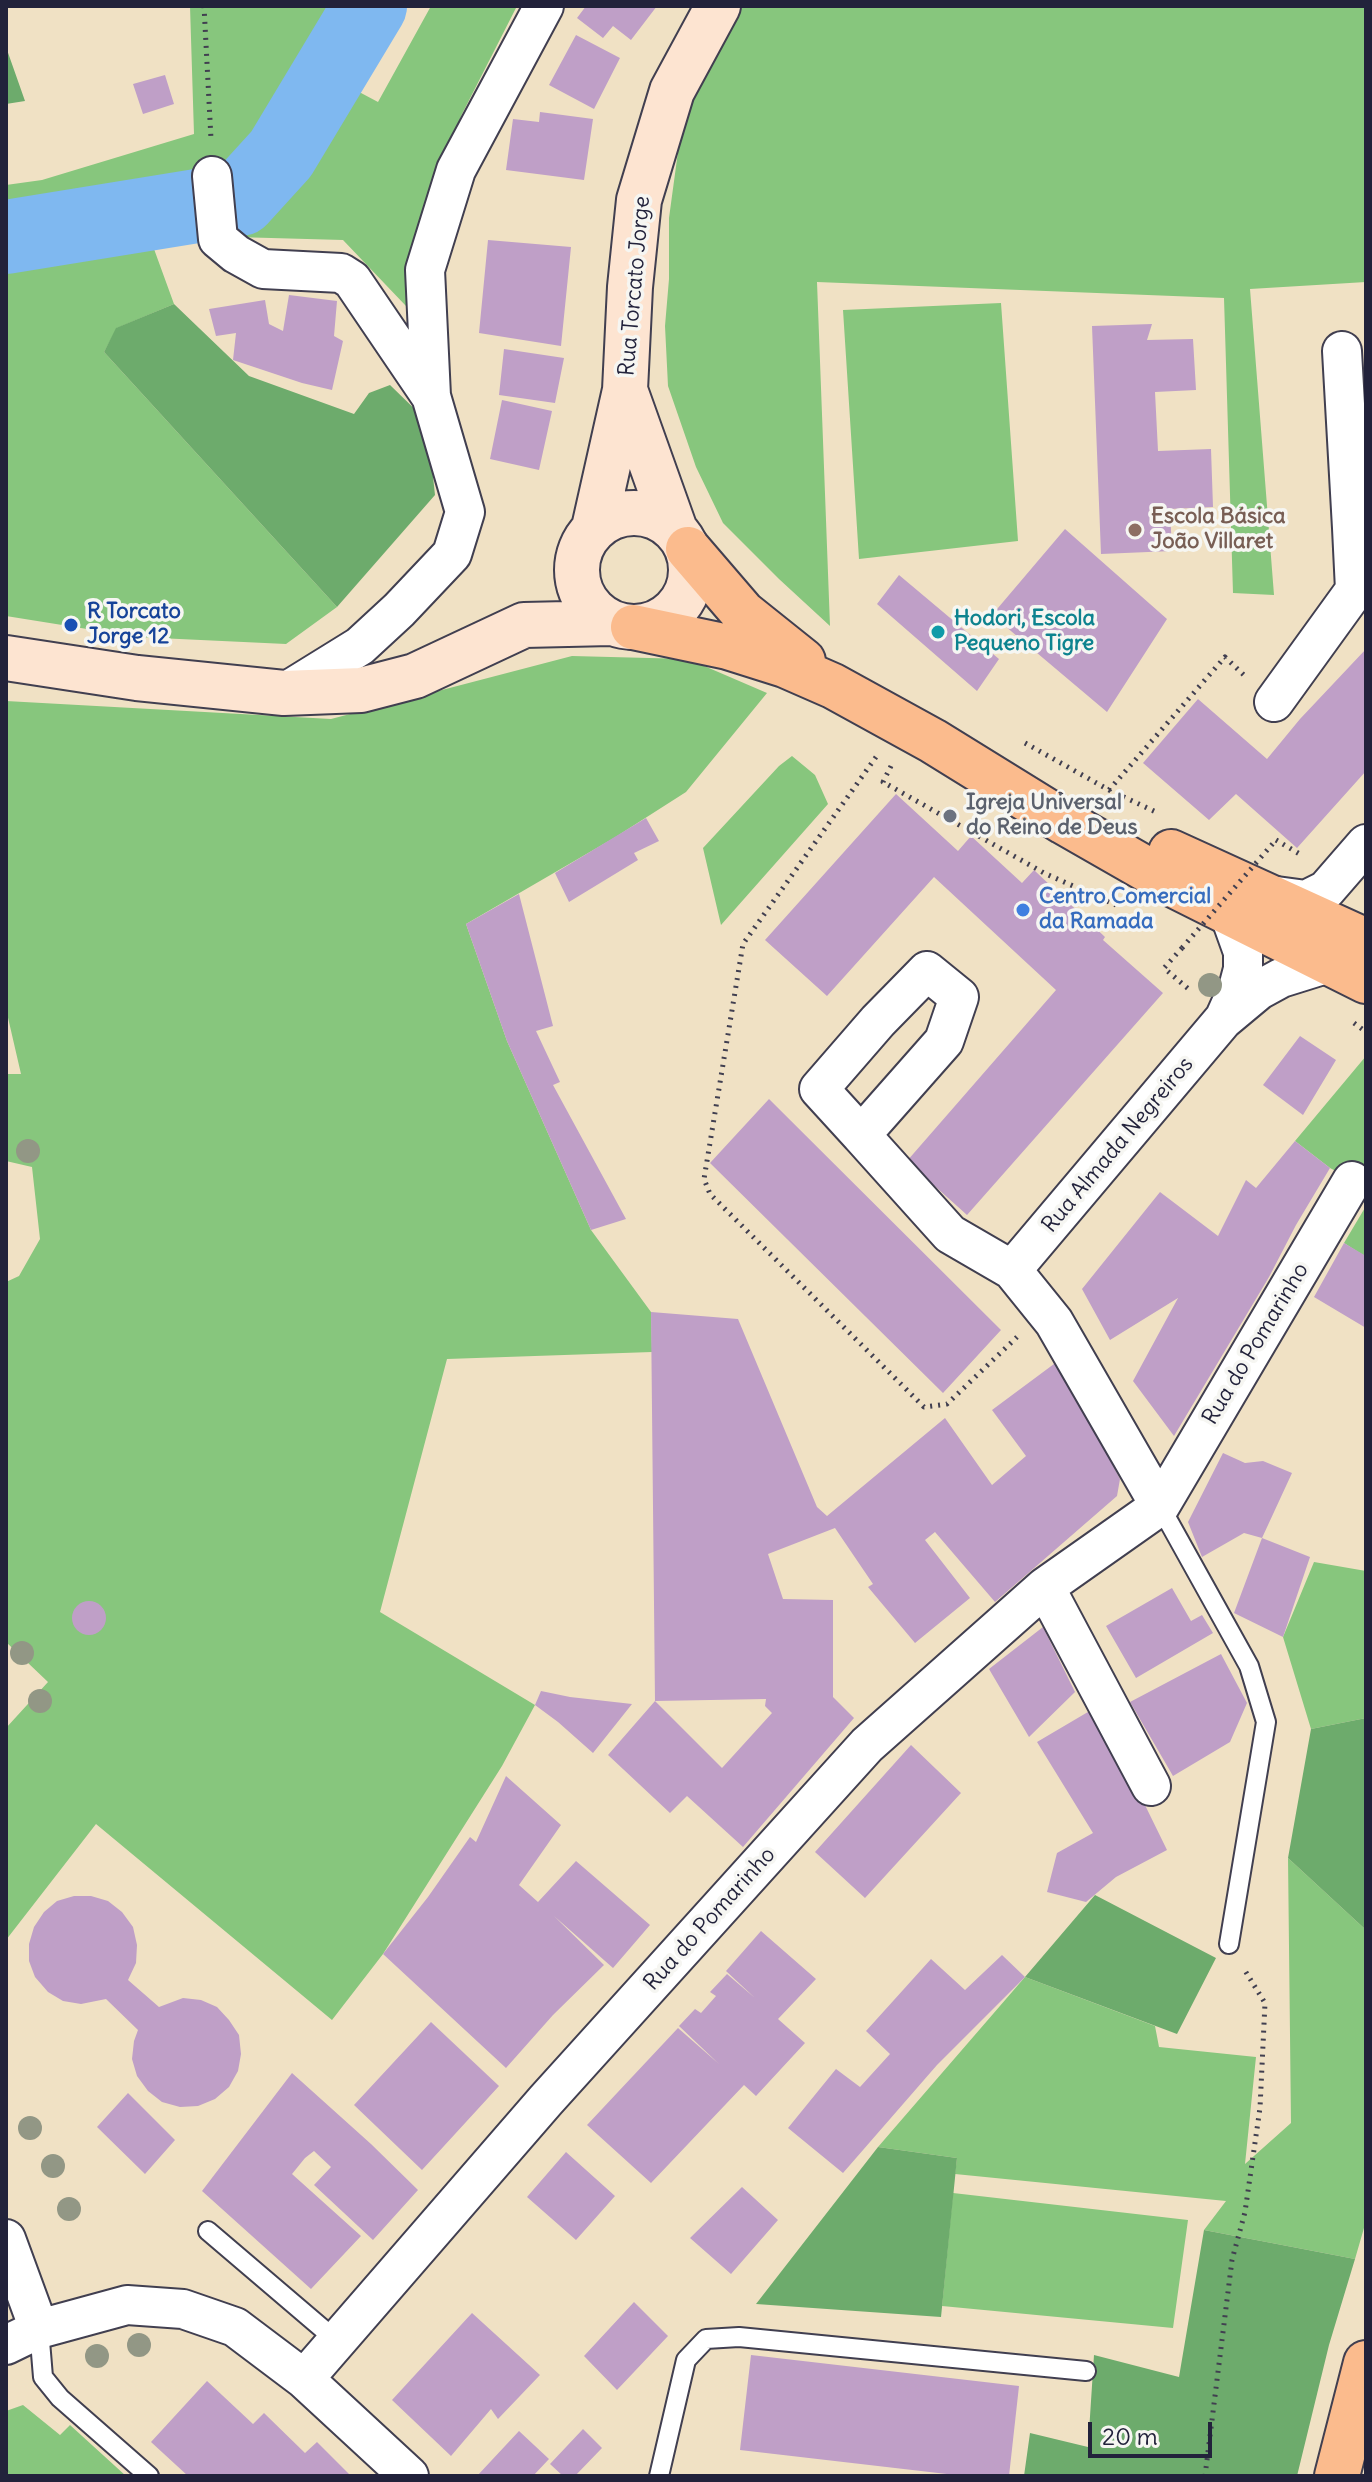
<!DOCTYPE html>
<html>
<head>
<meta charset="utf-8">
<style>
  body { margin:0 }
  #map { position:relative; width:1372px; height:2482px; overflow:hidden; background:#f0e1c4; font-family:Delius,sans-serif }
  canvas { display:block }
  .frame { position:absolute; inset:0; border:8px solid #22223b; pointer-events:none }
  .scale { position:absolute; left:1088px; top:2422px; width:124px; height:36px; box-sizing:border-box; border:4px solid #22223b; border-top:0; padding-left:10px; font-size:24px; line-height:28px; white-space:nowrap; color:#22223b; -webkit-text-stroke:6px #f6f6f2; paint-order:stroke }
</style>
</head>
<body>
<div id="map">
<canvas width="1372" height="2482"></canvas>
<div class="frame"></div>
<div class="scale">20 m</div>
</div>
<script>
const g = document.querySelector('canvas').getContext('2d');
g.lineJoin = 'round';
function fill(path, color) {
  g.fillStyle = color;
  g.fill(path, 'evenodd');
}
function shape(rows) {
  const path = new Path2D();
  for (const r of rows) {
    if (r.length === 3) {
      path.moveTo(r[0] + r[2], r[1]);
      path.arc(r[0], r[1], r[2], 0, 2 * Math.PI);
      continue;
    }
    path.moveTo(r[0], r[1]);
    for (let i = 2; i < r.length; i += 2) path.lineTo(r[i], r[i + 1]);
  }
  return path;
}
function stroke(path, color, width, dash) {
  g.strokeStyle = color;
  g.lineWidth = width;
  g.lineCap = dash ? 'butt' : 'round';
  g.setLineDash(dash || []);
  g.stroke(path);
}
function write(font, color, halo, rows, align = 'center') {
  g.font = font + ' Delius,sans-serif';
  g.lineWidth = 7;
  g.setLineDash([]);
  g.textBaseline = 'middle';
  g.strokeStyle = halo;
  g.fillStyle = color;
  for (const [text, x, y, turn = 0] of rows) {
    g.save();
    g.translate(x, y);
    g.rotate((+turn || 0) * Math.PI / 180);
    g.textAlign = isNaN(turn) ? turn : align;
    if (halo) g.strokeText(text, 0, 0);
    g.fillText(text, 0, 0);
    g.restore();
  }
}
const green = shape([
  [190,6,390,6,346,85,378,102,431,6,517,6,462,114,423,211,406,306,343,240,235,237,201,241,154,249,174,304,117,328,104,352,337,607,286,644,137,637,6,616,6,185,42,180,194,134],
  [744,6,1366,6,1366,282,1250,289,1274,595,1233,593,1224,298,817,282,830,626,779,579,723,523,696,467,668,386,665,326,669,279,669,218,680,137,718,33],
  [1001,303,1018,541,859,559,843,310],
  [572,656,688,659,767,693,686,792,614,838,466,924,507,1041,591,1230,651,1312,652,1352,447,1359,380,1612,535,1705,502,1766,383,1954,332,2020,96,1824,6,1940,6,1728,48,1682,6,1642,6,1282,19,1276,40,1239,32,1167,6,1161,6,1074,21,1074,6,1009,6,701,331,719],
  [792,756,815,775,828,804,721,925,703,848,779,766],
  [1366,1056,1366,1187,1330,1168,1295,1141],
  [1366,1206,1366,1257,1344,1243],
  [1314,1562,1366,1571,1366,1718,1311,1729,1283,1637],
  [1288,1858,1366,1930,1366,2221,1355,2259,1204,2230,1226,2201,955,2174,957,2158,878,2147,1025,1977,1155,2026,1159,2047,1256,2057,1245,2164,1291,2123],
  [953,2193,1188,2220,1173,2328,942,2306],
  [23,2405,60,2435,70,2425,126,2476,6,2476,6,2411]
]);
const forest = shape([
  [6,47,25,101,6,104],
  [174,304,249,376,354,414,369,393,390,385,427,421,435,495,337,607,104,352,116,328],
  [1366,1718,1366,1930,1288,1858,1311,1729],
  [1095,1895,1216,1958,1177,2034,1025,1977],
  [878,2147,957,2158,941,2317,756,2304],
  [1204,2230,1355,2259,1329,2345,1297,2476,1024,2476,1030,2433,1088,2447,1094,2355,1179,2377]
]);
const river = shape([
  [6,237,240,199,281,154,370,6]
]);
const building = shape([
  [586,6,657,6,631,40,613,26,603,38,577,18],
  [576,35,620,58,594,109,549,85],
  [165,75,174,104,143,114,133,84],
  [540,112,593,119,584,180,506,170,513,119,539,122],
  [488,240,571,247,561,346,479,333],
  [289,295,337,301,334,336,343,341,332,390,302,383,233,360,236,333,216,336,209,309,265,300,269,324,283,331],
  [1152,324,1147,340,1193,339,1196,390,1155,392,1158,451,1211,449,1213,507,1170,509,1172,551,1101,554,1092,326],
  [504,349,564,358,555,403,499,395],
  [502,400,552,411,539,470,490,459],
  [1065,529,1167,619,1107,712,992,615],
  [899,575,999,659,977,691,877,604],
  [1366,649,1366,771,1297,848,1236,794,1209,820,1143,763,1198,699,1267,759,1300,719],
  [896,794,958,851,971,836,1022,883,1034,870,1105,937,1103,940,1163,993,967,1215,907,1161,1056,990,934,877,827,996,765,940],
  [646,818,659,841,634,853,638,860,569,902,555,873],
  [519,894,553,1026,536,1031,560,1082,553,1085,626,1219,591,1230,507,1041,466,924],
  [1300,1036,1336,1060,1303,1115,1263,1085],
  [769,1099,1001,1330,943,1393,710,1163],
  [1295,1141,1330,1168,1296,1225,1269,1277,1174,1436,1133,1381,1178,1298,1110,1340,1082,1289,1160,1192,1218,1236,1246,1180,1256,1188],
  [1344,1243,1366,1256,1366,1328,1314,1297],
  [651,1312,738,1319,817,1507,827,1516,945,1418,992,1485,1026,1456,992,1410,1058,1361,1120,1479,1117,1496,995,1602,935,1532,925,1540,970,1598,915,1643,868,1587,873,1584,835,1528,768,1554,783,1599,833,1600,833,1697,854,1718,743,1847,687,1796,670,1813,608,1755,655,1701],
  [766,1699,765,1706,772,1713,722,1768,655,1701],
  [1223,1453,1245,1463,1263,1461,1292,1473,1262,1538,1244,1533,1202,1557,1188,1522],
  [1262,1538,1310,1557,1283,1637,1234,1613],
  [1172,1588,1191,1621,1202,1615,1213,1633,1136,1678,1106,1626],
  [89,1618,17],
  [1043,1627,1075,1692,1029,1737,989,1669],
  [1221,1654,1247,1703,1230,1742,1173,1776,1130,1702],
  [541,1691,570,1697,632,1704,593,1753,558,1722,535,1705],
  [1093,1709,1119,1752,1167,1850,1116,1877,1086,1902,1047,1892,1057,1853,1093,1833,1037,1742],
  [911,1745,961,1793,865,1898,815,1852],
  [506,1776,561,1825,519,1885,538,1902,576,1861,650,1925,613,1968,554,1916,604,1965,553,2015,506,2068,383,1954,428,1897,470,1837,476,1842],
  [74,1896,91,1896,108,1901,122,1912,133,1927,137,1945,136,1963,128,1980,159,2007,183,1998,201,2000,217,2007,229,2020,239,2035,241,2054,238,2071,229,2087,215,2099,198,2106,180,2107,162,2102,148,2091,137,2076,132,2059,134,2041,138,2030,106,1999,81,2004,63,2001,48,1992,35,1977,29,1961,29,1944,34,1927,44,1912,57,1901],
  [761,1931,816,1979,778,2019,805,2043,756,2096,744,2085,651,2183,587,2125,678,2028,719,2064,679,2026,695,2009,701,2013,716,1996,710,1992,727,1974,755,1998,726,1971],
  [1002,1955,1025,1977,937,2065,843,2173,788,2128,836,2069,860,2087,890,2054,866,2031,931,1959,965,1990],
  [431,2022,499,2086,422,2170,354,2105],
  [292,2073,371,2144,418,2190,373,2240,314,2185,331,2167,314,2151,305,2158,292,2174,361,2236,311,2289,202,2191],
  [128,2093,175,2140,145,2174,97,2127],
  [566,2152,615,2196,576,2240,527,2197],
  [742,2187,778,2220,731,2274,690,2238],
  [634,2302,668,2336,617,2390,584,2356],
  [472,2313,540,2375,498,2419,491,2409,451,2456,392,2400],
  [751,2355,1019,2386,1009,2476,964,2476,740,2450],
  [207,2381,253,2424,264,2413,305,2453,317,2442,351,2476,188,2476,151,2442],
  [583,2429,602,2448,575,2476,563,2476,550,2464],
  [519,2431,549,2459,533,2476,477,2476]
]);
const path = shape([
  [204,6,211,139],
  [1025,743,1109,790,1158,813],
  [876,757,743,944,704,1179,710,1194,924,1407,947,1404,1017,1337],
  [891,766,883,782,1044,873,1116,905],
  [1109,790,1225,657,1246,677],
  [1276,840,1303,856],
  [1182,948,1164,968,1192,992],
  [1354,1023,1366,1032],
  [1205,2476,1232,2260,1245,2212,1260,2108,1265,2003,1244,1969]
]);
const service = shape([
  [1160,1506,1249,1666,1266,1722,1229,1944],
  [208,2231,337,2341],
  [39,2329,43,2377,60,2398,149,2476],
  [659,2476,686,2360,706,2339,739,2337,1086,2371]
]);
const minor = shape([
  [212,176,218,239,236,254,263,269,341,273,352,280,430,395],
  [1342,351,1352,528],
  [284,693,360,646,399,610,452,554,465,512,431,396,425,270,456,170,544,6],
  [1274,702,1355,590,1352,528,1366,527],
  [1269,895,1306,900,1326,890,1366,844],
  [1225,1017,1238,988,1243,969,1243,952,1229,913],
  [861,1135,819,1089,878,1021,927,971,959,997,944,1041,861,1135,950,1234,1012,1270,1054,1322,1160,1506,1352,1181],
  [1012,1270,1223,1020,1259,990,1281,978,1329,963],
  [1045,1587,1151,1786],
  [6,2239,39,2329],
  [6,2345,39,2329,127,2305,183,2309,235,2327,304,2379,409,2476],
  [304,2379,546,2100,867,1745,1045,1587,1160,1506]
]);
const secondary = shape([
  [625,390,675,530],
  [634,570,57],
  [594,528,625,390,630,287,639,200,672,91,718,6],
  [6,658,137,678,284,693,361,690,415,676,524,625,611,623]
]);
const primary = shape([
  [688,549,743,613,803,661],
  [633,627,728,647,785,665,833,686,933,741,1064,822,1174,885,1366,981],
  [1171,852,1366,941],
  [1337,2476,1366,2363]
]);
const pathBridge = shape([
  [1182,948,1276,840]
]);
const trees = [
  [1210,985],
  [28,1151],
  [22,1653],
  [40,1701],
  [30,2128],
  [53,2166],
  [69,2209],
  [139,2345],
  [97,2356]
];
const markers = [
  [1135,530,8,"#8d6e63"],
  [71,625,8,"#1a4fb4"],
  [938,632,8,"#0f9aa8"],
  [950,816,8,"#6b7280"],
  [1023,910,8,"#3f7fe0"]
];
const streetNames = [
  ["Rua Torcato Jorge",635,286,-85],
  ["Rua Almada Negreiros",1118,1145,-50],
  ["Rua do Pomarinho",1256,1344,-59],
  ["Rua do Pomarinho",710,1919,-48]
];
const educationNames = [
  ["Escola Básica",1151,517],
  ["João Villaret",1151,542]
];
const transitNames = [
  ["R Torcato",87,612],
  ["Jorge 12",87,637]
];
const cultureNames = [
  ["Hodori, Escola",954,619],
  ["Pequeno Tigre",954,644]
];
const worshipNames = [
  ["Igreja Universal",966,803],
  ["do Reino de Deus",966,828]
];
const shopNames = [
  ["Centro Comercial",1039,897],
  ["da Ramada",1039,922]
];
fill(green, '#87c67d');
fill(forest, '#6dab6c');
stroke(river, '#7fb8f0', 74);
fill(building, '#bf9fc7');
stroke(service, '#413f50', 22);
stroke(minor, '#413f50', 42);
stroke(secondary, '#413f50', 48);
stroke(primary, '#413f50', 48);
stroke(path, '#413f50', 5, [2, 6]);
stroke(service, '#fff', 18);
stroke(minor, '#fff', 38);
stroke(secondary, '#fde4d1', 44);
stroke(primary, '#fbbb8d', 44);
stroke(pathBridge, '#413f50', 5, [2, 6]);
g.fillStyle = '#929785';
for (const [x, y] of trees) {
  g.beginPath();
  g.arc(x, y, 12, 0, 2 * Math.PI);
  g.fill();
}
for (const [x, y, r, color] of markers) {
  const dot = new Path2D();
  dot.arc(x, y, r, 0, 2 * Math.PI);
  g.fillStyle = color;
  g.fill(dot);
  stroke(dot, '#f6f6f2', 3);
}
write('22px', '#22223b', '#f6f6f2', streetNames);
write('bold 22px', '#785e54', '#f6f6f2', educationNames, 'left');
write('bold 22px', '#164399', '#f6f6f2', transitNames, 'left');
write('bold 22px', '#0d838f', '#f6f6f2', cultureNames, 'left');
write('bold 22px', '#5b616d', '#f6f6f2', worshipNames, 'left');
write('bold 22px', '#366cbe', '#f6f6f2', shopNames, 'left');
</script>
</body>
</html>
